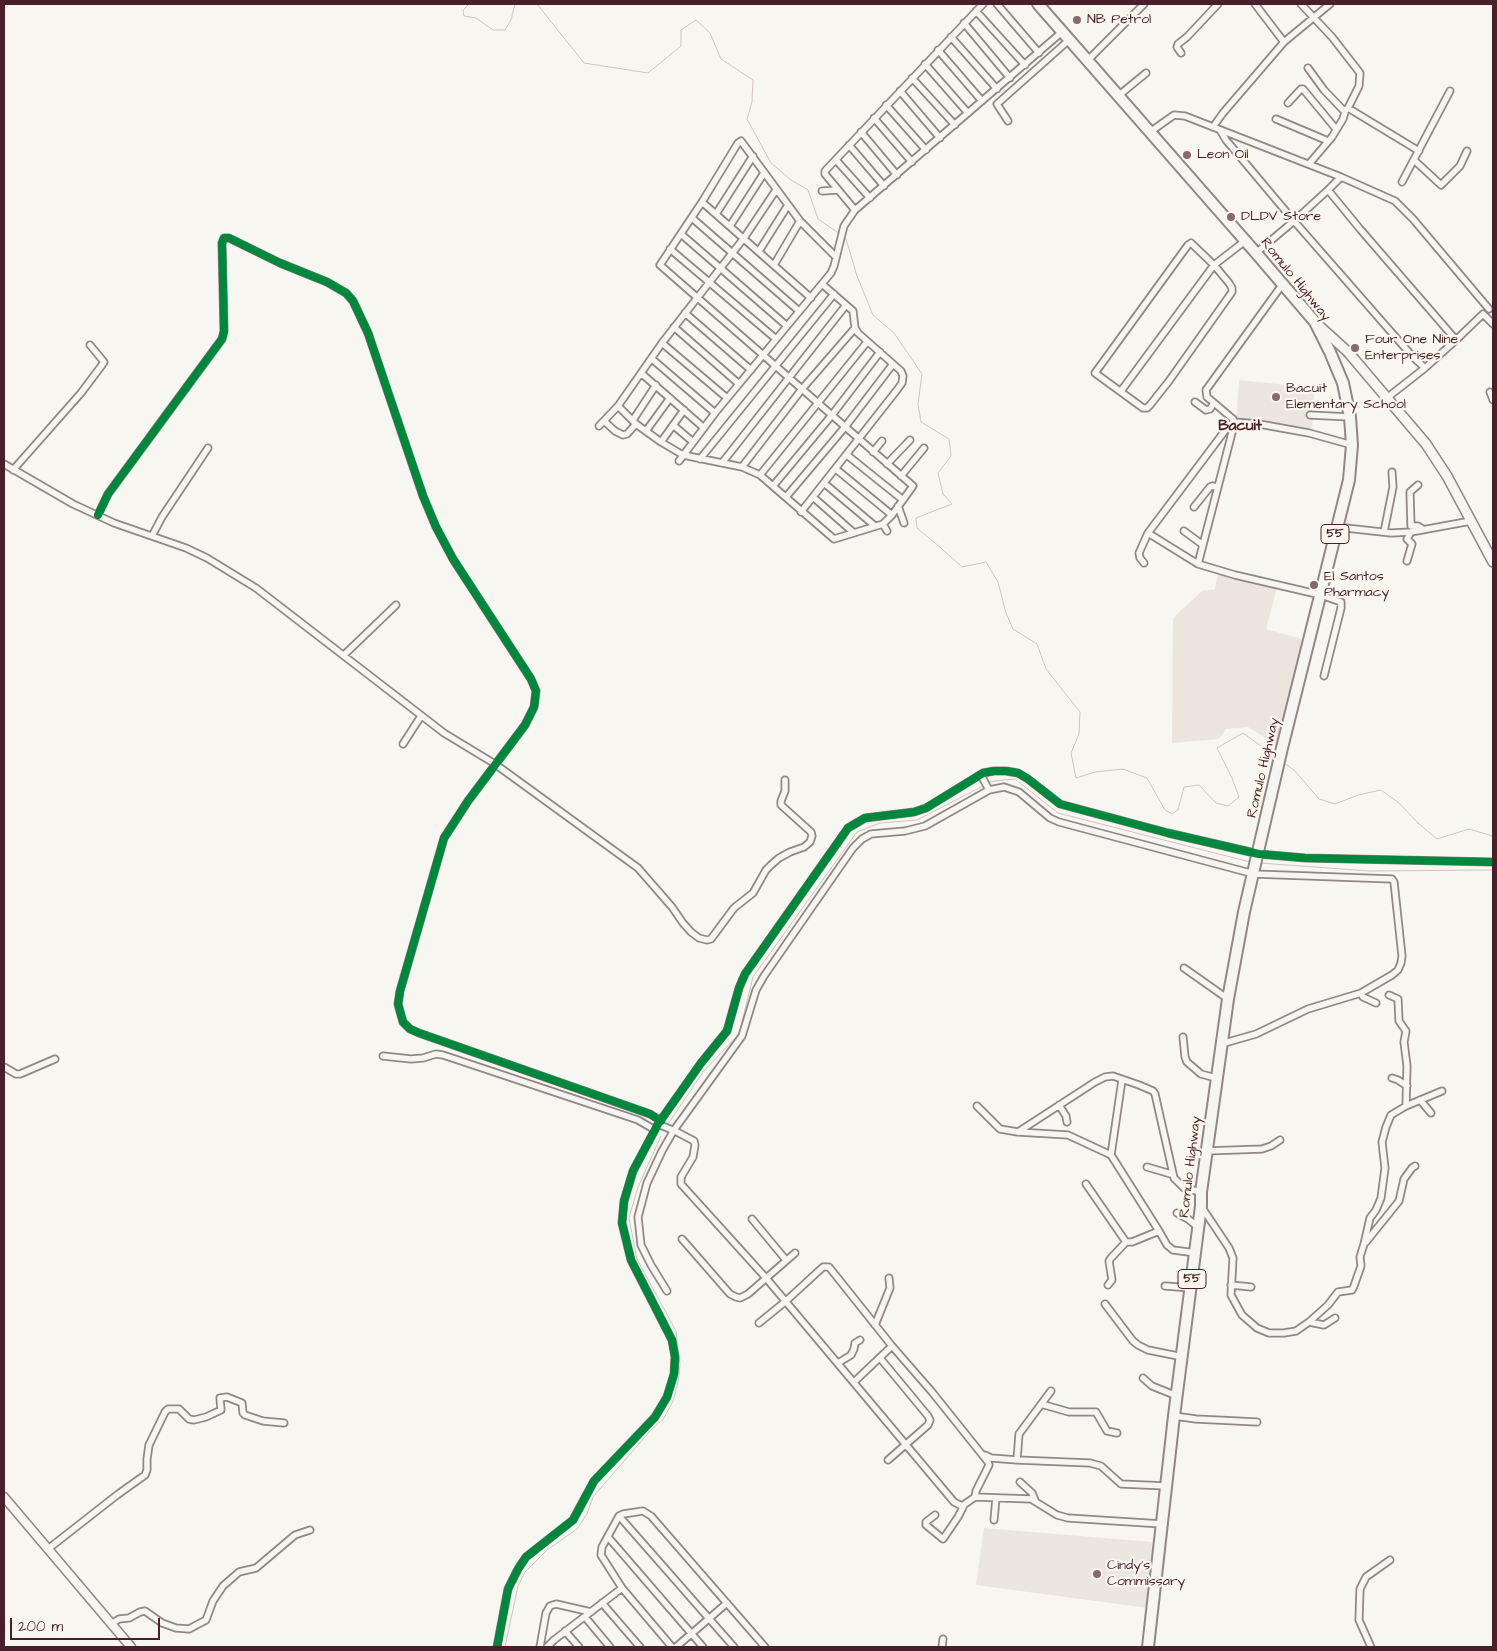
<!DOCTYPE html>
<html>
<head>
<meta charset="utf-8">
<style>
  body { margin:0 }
  #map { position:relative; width:1497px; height:1651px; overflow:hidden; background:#f8f6f0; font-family:"Architects Daughter",sans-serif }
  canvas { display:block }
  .frame { position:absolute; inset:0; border:5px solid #4a1f2b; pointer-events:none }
  .scale { position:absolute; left:10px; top:1618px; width:150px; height:22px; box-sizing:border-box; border:2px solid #4a1f2b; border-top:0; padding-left:6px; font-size:15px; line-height:18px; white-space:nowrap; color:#4a1f2b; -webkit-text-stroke:4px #fbf7ec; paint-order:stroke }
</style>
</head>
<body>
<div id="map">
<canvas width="1497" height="1651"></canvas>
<div class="frame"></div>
<div class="scale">200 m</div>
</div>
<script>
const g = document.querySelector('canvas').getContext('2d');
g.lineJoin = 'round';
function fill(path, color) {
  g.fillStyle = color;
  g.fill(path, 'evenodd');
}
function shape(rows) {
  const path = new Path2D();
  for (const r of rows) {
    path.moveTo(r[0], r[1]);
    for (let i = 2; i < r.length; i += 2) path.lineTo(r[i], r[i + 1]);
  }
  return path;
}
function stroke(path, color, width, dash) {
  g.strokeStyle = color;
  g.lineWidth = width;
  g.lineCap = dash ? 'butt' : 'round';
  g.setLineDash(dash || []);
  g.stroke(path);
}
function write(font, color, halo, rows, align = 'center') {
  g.font = font + ' "Architects Daughter",sans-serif';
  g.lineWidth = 4.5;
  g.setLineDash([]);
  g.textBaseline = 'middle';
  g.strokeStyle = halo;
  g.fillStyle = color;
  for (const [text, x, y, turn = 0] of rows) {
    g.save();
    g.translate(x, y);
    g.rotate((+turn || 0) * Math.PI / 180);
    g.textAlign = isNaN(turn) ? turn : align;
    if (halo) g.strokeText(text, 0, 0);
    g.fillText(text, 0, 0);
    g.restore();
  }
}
const built = shape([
  [1239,380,1315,388,1312,430,1236,421],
  [984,1528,1152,1542,1148,1608,976,1585]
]);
const green = shape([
  [1218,574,1277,587,1266,629,1302,639,1277,745,1248,727,1226,729,1219,739,1172,743,1173,618,1202,591,1215,589]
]);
const stream = shape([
  [469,4,463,10,464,16,476,18,493,30,505,30,511,20,515,4],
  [537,4,584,63,648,73,681,46,681,30,696,20,710,33,721,59,753,80,752,102,747,119,771,163,791,180,808,190,818,219,840,234],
  [843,237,846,239,857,276,873,315,894,333,922,374,918,404,921,422,949,439,951,456,938,473,943,494,952,504,916,518,917,528,941,548,962,567,986,562,998,582,1006,613,1013,629,1037,644,1046,669,1080,712,1079,734,1071,753,1076,778,1095,772,1123,769,1147,778,1165,810,1172,814,1178,810,1184,787,1199,785,1216,803,1228,806,1239,797,1232,778,1217,748,1243,733,1275,756],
  [1284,763,1295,771,1319,799,1335,804,1358,795,1381,790,1399,803,1418,823,1437,839,1469,829,1493,836],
  [988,783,994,781,1015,779,1058,813,1250,862],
  [1259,863,1370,871,1493,870],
  [668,1124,703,1072,739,1034,753,977,857,832,880,823,917,820,985,785],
  [505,1647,518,1586,525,1572,547,1550,577,1529,587,1514,593,1497,650,1431,664,1418,673,1401,678,1383,680,1365,676,1331,637,1259,629,1218,638,1187,661,1136]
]);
const minor = shape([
  [997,4,1039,53],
  [1255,4,1284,42],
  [1301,4,1332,37,1360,73,1359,86,1348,108],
  [976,11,1025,65],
  [964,23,1010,78],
  [951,37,997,89],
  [938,50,982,101],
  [1181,53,1177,47,1178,44,1187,37,1218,4],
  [1088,60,1144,4],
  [925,64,968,113],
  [1308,68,1324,90,1345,112,1343,119,1332,137,1309,164],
  [912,78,955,125],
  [900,91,940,138],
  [1118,96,1146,73],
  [1288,103,1301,89,1303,89,1336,129],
  [886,105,926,150],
  [1346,110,1348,108,1419,151],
  [874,118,912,162],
  [1276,119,1328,141],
  [1008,121,997,104,1069,40],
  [1213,127,1223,113,1284,42,1330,4],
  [1220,130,1226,140,1294,221,1256,253],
  [861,132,897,175],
  [1150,132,1174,115,1185,116,1341,177,1328,190],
  [849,145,884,186],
  [836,160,870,198],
  [1414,160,1441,185,1460,166,1467,151],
  [1341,177,1395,201,1413,219,1489,309],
  [1402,182,1450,91],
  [822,191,838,190],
  [702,202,811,298],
  [855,210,825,174,825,171,983,4],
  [716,214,753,156],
  [692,218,799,311],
  [730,226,764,173],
  [681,234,787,326],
  [1191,243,1214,265,1229,283,1232,288,1232,292,1169,381,1150,405,1147,408,1143,408,1095,373,1188,245,1191,243],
  [670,249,776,339],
  [759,251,788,205],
  [774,265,800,221],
  [1282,285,1206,390,1207,397,1233,419,1234,425,1198,564,1235,575,1321,595,1341,602,1341,608,1324,676],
  [685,313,751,370],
  [674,327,739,384],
  [662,343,727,398],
  [652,359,715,413],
  [1425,368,1413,357,1294,221,1328,190,1360,229,1456,340,1483,314,1493,324],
  [641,373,704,428],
  [1121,391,1214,265,1245,241],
  [1490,392,1493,400],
  [1388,397,1425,368,1456,340],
  [1195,402,1206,410,1210,409,1214,403],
  [618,406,636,424,661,442,683,455,742,467,760,475,834,539,883,524,892,515,913,486,660,265,702,202,738,143,741,141,800,221,836,257],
  [1310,415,1350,417],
  [633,420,656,385],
  [604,421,615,431,623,435,627,434,636,424],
  [673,425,693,442],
  [599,426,618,406,662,343,744,238,776,190],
  [646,431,670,398],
  [661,442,684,410],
  [873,452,882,441],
  [847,455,903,500],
  [700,459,834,294],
  [679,461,715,413,831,273,834,266,844,226,855,210,1062,32],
  [722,463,846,305],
  [4,464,73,504,114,523,186,548,207,558,256,588,444,733,495,764,638,868,672,907,683,923,691,932,699,938,707,940,711,939,734,908,753,893,766,870,771,865,779,858,790,852,804,847,810,842,812,836,811,832,781,805,781,801,785,791,785,780],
  [887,464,910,440],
  [742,467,802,389,855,328],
  [836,469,892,515],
  [13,470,81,393,102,365,104,362,90,345],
  [760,475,867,342],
  [901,476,924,448],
  [824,483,875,526],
  [1418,485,1410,492,1411,526,1418,526,1423,529],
  [773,486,832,415,880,352],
  [786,497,845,427,893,364],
  [813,497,854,533],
  [898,506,904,523],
  [1194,507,1210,487,1212,486,1218,487],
  [801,512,897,390,902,383,903,376,901,371,858,333,855,328,853,311,822,284],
  [98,515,108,494,222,339,224,331,222,243,224,238,229,238,280,263,327,282,346,293,353,301,368,333,423,496,436,527,453,559,531,679,536,691,534,707,525,725,468,801,444,838,400,991,398,1004,403,1022,410,1029,419,1033,650,1114,661,1121],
  [883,524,887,531],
  [1337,527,1391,533,1411,532,1471,521],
  [1184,531,1203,545],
  [1384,532,1393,487,1392,472],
  [152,536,162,517,208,448],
  [1407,561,1412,544,1407,539,1411,532],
  [1144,563,1140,558,1139,553,1148,533],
  [1198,564,1148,533,1227,428,1234,422,1259,424,1309,433,1352,445],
  [344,655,396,605],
  [403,744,421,716],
  [981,775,989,790],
  [1184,968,1228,999],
  [1183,1037,1185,1057,1187,1062,1201,1074,1216,1078],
  [1221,1044,1256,1034,1308,1009,1361,993,1363,997,1376,1003],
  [383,1056,411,1059,423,1058,436,1054,443,1055,638,1120,655,1130],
  [4,1067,16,1074,20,1074,55,1059],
  [1392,1078,1398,1080,1407,1086],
  [1420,1100,1431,1113],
  [1059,1105,1066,1116,1067,1122],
  [977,1106,1000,1129,1018,1132,1068,1135,1111,1155,1159,1231,1167,1245,1173,1250,1196,1253],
  [1406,1106,1442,1091],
  [658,1124,677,1132,694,1141,695,1145,693,1157,681,1177,681,1184,766,1278,954,1502,962,1506,975,1497,1031,1499,1057,1515,1068,1518,1162,1524],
  [1018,1132,1095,1082,1105,1077,1113,1076,1139,1085,1153,1091,1155,1094,1174,1178,1184,1188,1201,1192],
  [1206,1151,1262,1149,1271,1146,1280,1140],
  [1111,1155,1122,1080],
  [1147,1167,1171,1174],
  [1086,1184,1126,1242,1132,1242,1159,1231],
  [1201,1206,1229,1248,1233,1258,1231,1295,1242,1315,1257,1328,1269,1333,1284,1333,1296,1331,1309,1322,1328,1305,1338,1292,1352,1290,1354,1286,1361,1266,1360,1257,1364,1244,1370,1218,1376,1210,1381,1198,1385,1168,1382,1142,1386,1127,1391,1115,1406,1106,1407,1066,1404,1042,1406,1031,1399,1021,1398,999,1389,995],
  [1177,1213,1188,1219,1198,1227],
  [752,1219,786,1260],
  [682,1239,730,1294,736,1297,740,1298,748,1294,795,1253],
  [1366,1242,1399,1201,1404,1179,1412,1168,1415,1166],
  [1108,1285,1112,1280,1109,1261,1111,1258,1126,1242],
  [1231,1285,1251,1287],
  [1165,1286,1191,1288],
  [667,1291,651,1265,641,1245,638,1217,647,1183,662,1151,674,1130,742,1036,756,990,764,976,853,848,862,839,871,834,905,831,925,826,989,790,1004,787,1019,792,1050,818,1059,822,1254,874,1392,879,1394,882,1402,956,1401,963,1398,970,1392,975,1361,993],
  [1105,1304,1133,1341,1138,1345,1148,1350,1183,1357],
  [1309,1322,1324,1325,1335,1318],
  [759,1323,786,1301,823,1267,829,1267,892,1346,932,1392,988,1462,989,1465,976,1491,975,1497],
  [875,1325,890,1288,889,1278],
  [880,1358,928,1416,930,1420,928,1425,888,1460],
  [838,1363,851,1355,854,1349,855,1343,860,1340],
  [1143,1378,1152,1386,1177,1396],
  [854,1382,892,1346],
  [1041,1404,1069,1412,1096,1412,1107,1431,1117,1433],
  [1174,1416,1196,1419,1257,1422],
  [985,1455,991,1458,1017,1460,1090,1463,1101,1466,1121,1484,1167,1486],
  [1017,1460,1019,1434,1051,1391],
  [1020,1482,1032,1493,1035,1500],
  [935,1515,926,1522,926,1525,943,1539,958,1517,964,1505],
  [619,1516,734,1647],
  [994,1520,996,1498],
  [608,1537,703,1647],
  [48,1549,117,1495,145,1475,147,1470,147,1459,149,1445,165,1412,168,1409,179,1409,189,1419,194,1420,206,1417,221,1410,220,1398,227,1397,242,1403,243,1413,245,1415,263,1421,284,1423],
  [602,1603,640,1647],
  [585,1617,610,1647],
  [111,1624,119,1619,129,1618,140,1612,145,1611,162,1623,176,1628,189,1629,206,1620,213,1601,223,1586,239,1572,256,1568,295,1535,310,1530],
  [565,1631,579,1647],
  [497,1647,508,1589,518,1569,526,1557,573,1520,594,1481,655,1417,667,1397,674,1374,675,1357,672,1340,631,1260,622,1223,624,1201,633,1171,658,1124,701,1063,727,1031,739,988,745,974,848,828,865,818,914,812,926,808,983,773,994,771,1006,771,1018,773,1028,779,1060,804,1168,833,1259,854,1305,858,1493,862],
  [540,1647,546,1613,550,1606,556,1604,591,1612],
  [547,1647,554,1640,622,1588],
  [672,1647,622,1588,601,1555,602,1547,619,1516,623,1514,643,1511,651,1516,765,1647],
  [676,1647,727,1603],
  [942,1647,943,1639],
  [1371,1647,1359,1620,1360,1589,1366,1577,1390,1560]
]);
const tertiary = shape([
  [4,1497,131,1647]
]);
const secondary = shape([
  [1316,323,1348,352,1426,444,1447,476,1493,562]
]);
const trunk = shape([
  [1038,4,1256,253,1315,322,1330,352,1343,383,1350,417,1352,445,1349,480,1282,748,1244,912,1228,999,1201,1192,1201,1206,1174,1416,1148,1647]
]);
const cycleway = shape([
  [98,515,108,494,222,339,224,331,222,243,224,238,229,238,280,263,327,282,346,293,353,301,368,333,423,496,436,527,453,559,531,679,536,691,534,707,525,725,468,801,444,838,400,991,398,1004,403,1022,410,1029,419,1033,650,1114,661,1121],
  [497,1647,508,1589,518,1569,526,1557,573,1520,594,1481,655,1417,667,1397,674,1374,675,1357,672,1340,631,1260,622,1223,624,1201,633,1171,658,1124,701,1063,727,1031,739,988,745,974,848,828,865,818,914,812,926,808,983,773,994,771,1006,771,1018,773,1028,779,1060,804,1168,833,1259,854,1305,858,1493,862]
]);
const markers = [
  [1077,20,5,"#876a70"],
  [1187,155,5,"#876a70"],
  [1231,217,5,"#876a70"],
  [1355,348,5,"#876a70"],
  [1276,397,5,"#876a70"],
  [1314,585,5,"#876a70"],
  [1097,1574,5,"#876a70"]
];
const shields = [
  [1335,534,28],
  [1192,1279,28]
];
const shieldNames = [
  ["55",1335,534],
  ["55",1192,1279]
];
const poiNames = [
  ["NB Petrol",1087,20],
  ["Leon Oil",1197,155],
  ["DLDV Store",1241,217],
  ["Four One Nine",1365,340],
  ["Enterprises",1365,356],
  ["Bacuit",1286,389],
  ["Elementary School",1286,405],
  ["El Santos",1324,577],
  ["Pharmacy",1324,593],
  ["Cindy's",1107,1566],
  ["Commissary",1107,1582]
];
const streetNames = [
  ["Romulo Highway",1295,280,51],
  ["Romulo Highway",1264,768,-77],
  ["Romulo Highway",1191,1167,-83]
];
const neighbourhoodNames = [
  ["Bacuit",1240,427]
];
fill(built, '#ebe6df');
fill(green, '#ece5de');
stroke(stream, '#d0c3bf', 1);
stroke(minor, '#918787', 9);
stroke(tertiary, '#918787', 11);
stroke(secondary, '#918787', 12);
stroke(trunk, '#918787', 14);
stroke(minor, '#f6f5f1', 5.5);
stroke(tertiary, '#f6f5f1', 8);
stroke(secondary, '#f6f5f1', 9);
stroke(trunk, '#f6f5f1', 10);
stroke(cycleway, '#00873e', 8);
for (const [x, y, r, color] of markers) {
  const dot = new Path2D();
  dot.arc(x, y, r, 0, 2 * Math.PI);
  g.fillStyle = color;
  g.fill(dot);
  stroke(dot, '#fbf7ec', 2);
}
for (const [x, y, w] of shields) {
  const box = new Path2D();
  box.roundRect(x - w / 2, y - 9.5, w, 19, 4);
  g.fillStyle = '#fbf7ec';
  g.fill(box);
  stroke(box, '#4a1f2b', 1);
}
write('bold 12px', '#4a1f2b', null, shieldNames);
write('14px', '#4a1f2b', '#fbf7ec', poiNames, 'left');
write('14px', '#4a1f2b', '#fbf7ec', streetNames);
write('bold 15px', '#4a1f2b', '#fbf7ec', neighbourhoodNames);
</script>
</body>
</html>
